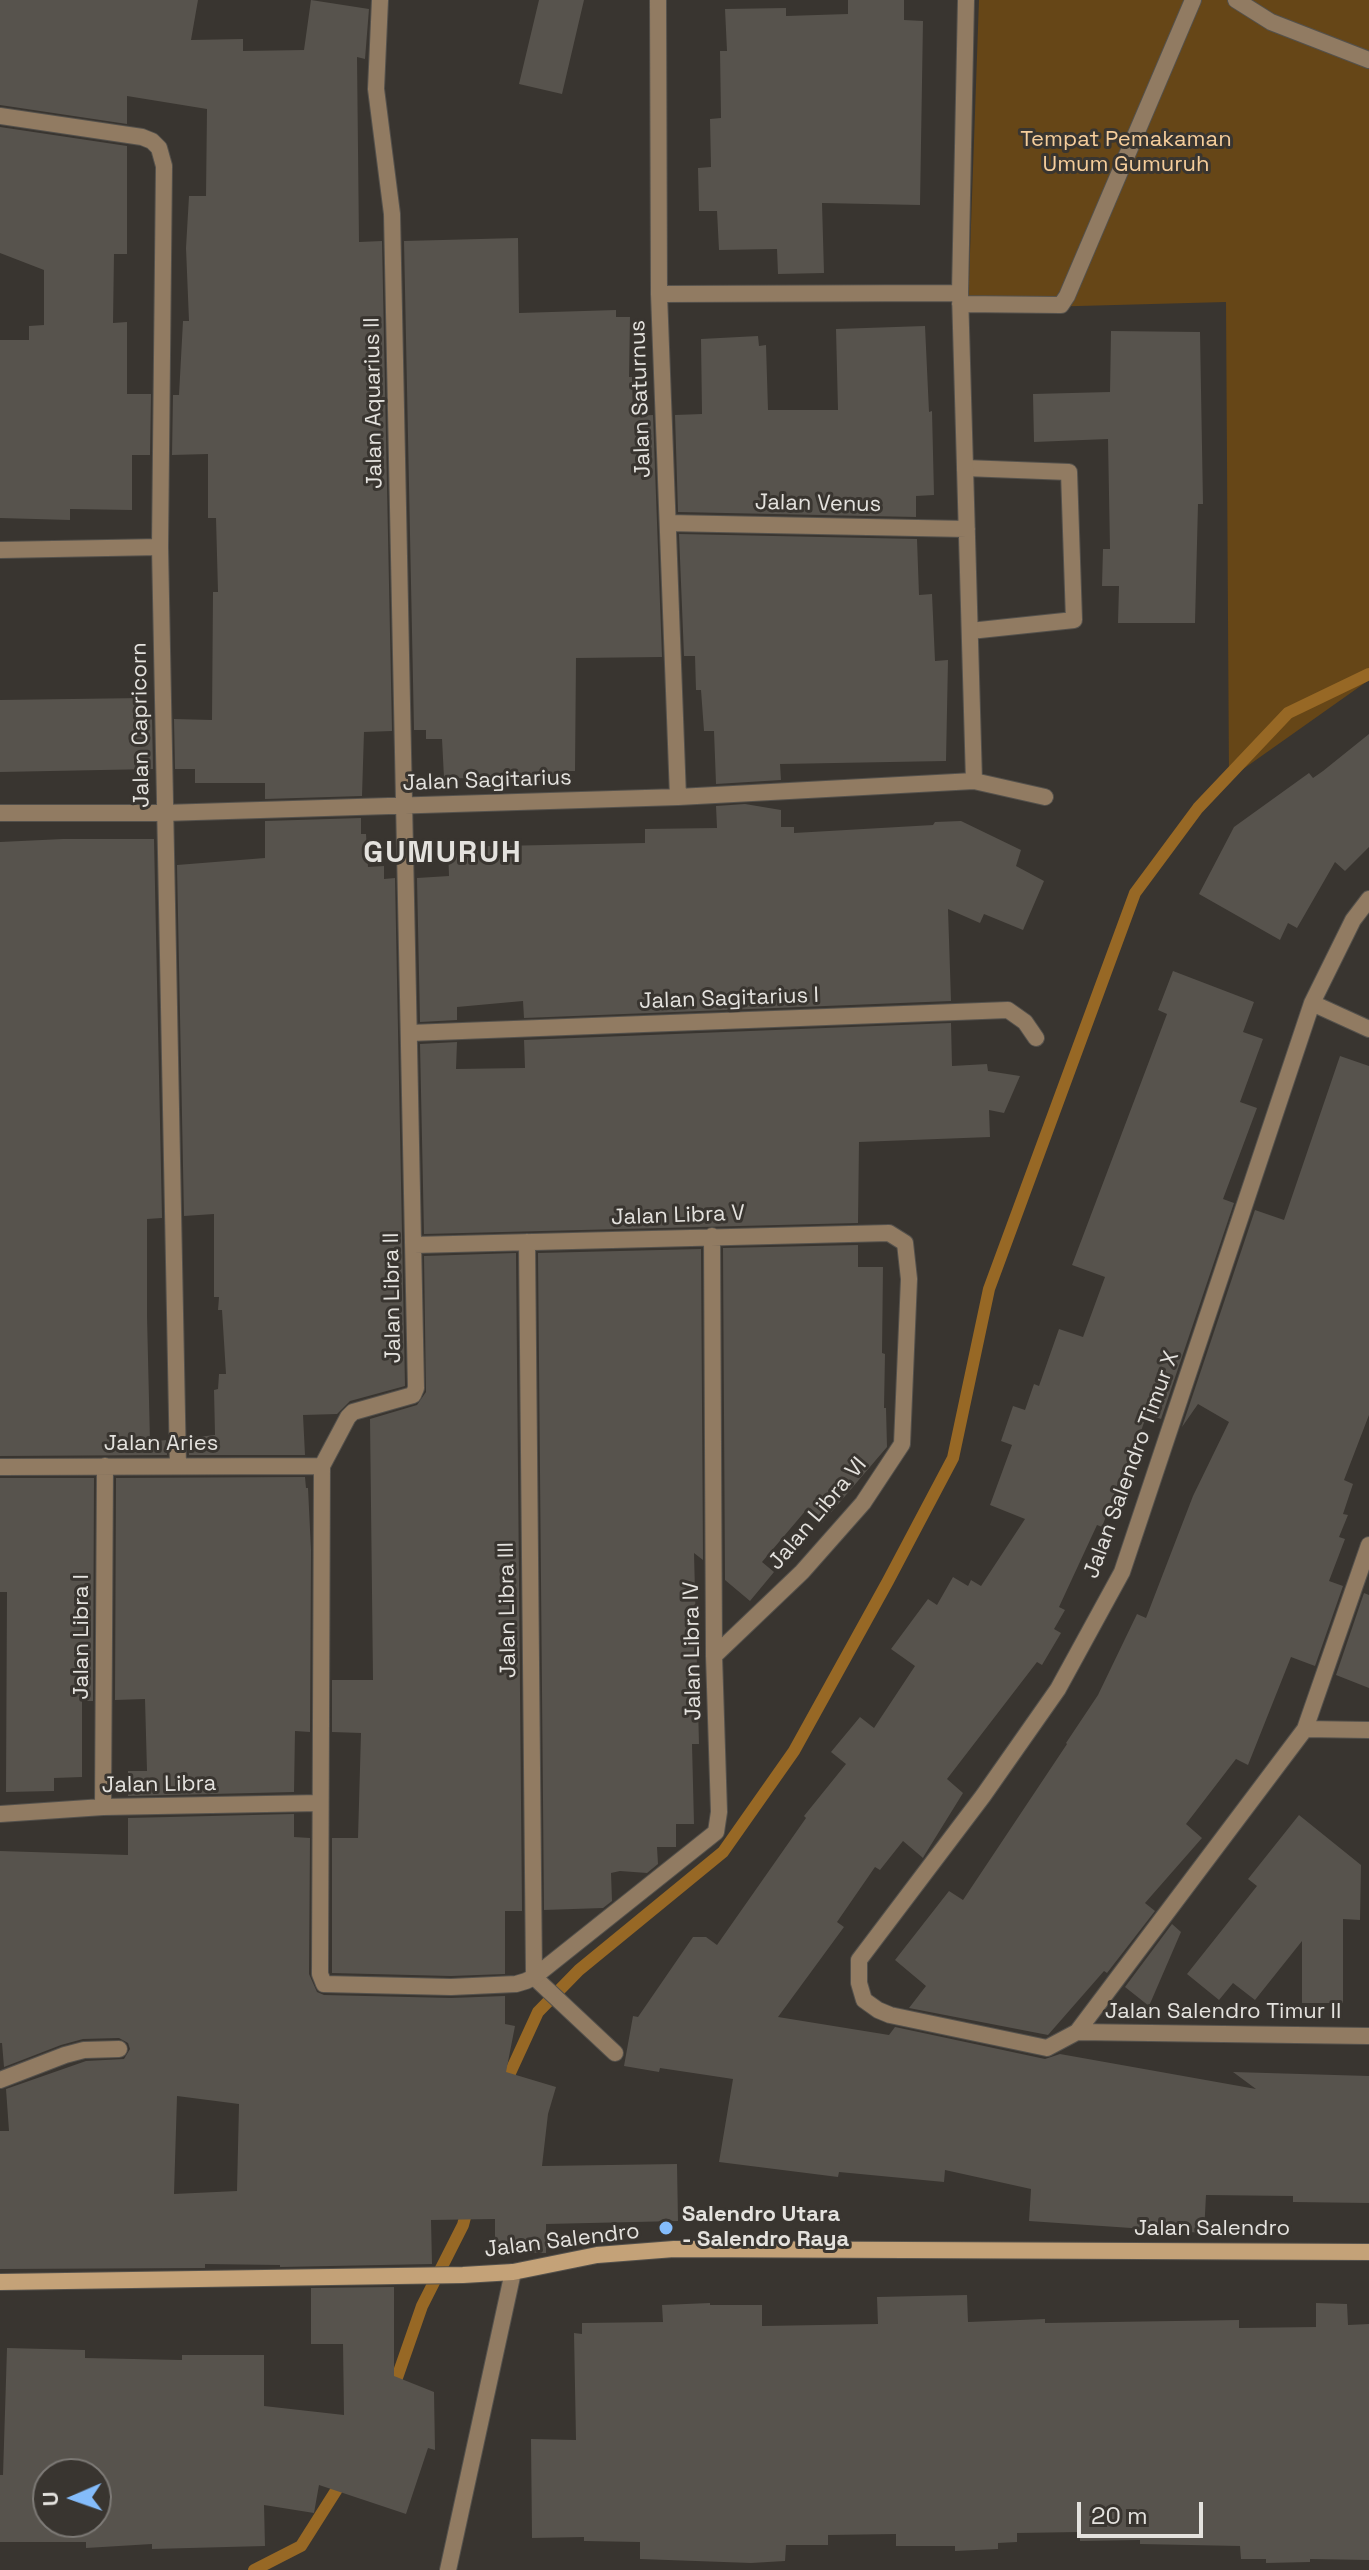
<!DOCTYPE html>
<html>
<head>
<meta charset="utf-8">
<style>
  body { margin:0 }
  #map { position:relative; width:1369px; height:2570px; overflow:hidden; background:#393530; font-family:"Space Grotesk",sans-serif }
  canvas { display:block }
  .north { position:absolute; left:32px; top:2458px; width:80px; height:80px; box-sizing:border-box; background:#393530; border:2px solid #7d7a76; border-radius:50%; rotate:268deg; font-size:22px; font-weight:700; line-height:32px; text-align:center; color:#e4e2de }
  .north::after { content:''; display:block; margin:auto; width:28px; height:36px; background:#84bcfb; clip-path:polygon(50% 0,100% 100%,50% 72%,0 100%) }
  .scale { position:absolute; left:1077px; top:2502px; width:126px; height:36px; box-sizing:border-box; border:4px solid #e4e2de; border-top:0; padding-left:10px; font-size:24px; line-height:28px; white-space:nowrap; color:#e4e2de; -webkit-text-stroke:6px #393530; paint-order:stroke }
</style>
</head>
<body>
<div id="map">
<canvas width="1369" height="2570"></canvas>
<div class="north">U</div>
<div class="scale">20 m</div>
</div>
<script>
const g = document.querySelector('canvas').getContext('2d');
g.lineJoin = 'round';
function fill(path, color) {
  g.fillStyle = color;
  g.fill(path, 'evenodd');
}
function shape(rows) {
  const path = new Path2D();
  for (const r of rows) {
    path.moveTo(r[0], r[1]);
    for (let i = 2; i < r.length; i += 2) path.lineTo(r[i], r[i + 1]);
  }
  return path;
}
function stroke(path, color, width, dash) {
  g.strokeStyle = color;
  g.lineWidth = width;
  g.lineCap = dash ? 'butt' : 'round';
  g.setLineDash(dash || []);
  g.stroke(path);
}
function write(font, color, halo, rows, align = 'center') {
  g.font = font + ' "Space Grotesk",sans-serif';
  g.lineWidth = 6;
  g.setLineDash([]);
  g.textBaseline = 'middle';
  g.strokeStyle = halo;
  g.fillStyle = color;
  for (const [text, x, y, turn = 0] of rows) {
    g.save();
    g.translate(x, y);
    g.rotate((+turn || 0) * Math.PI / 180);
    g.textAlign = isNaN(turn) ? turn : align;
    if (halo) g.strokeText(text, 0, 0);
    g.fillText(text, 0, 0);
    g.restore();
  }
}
const green = shape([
  [979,0,1369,0,1369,680,1229,779,1226,302,968,309]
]);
const stream = shape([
  [504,2086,538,2012,579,1970,723,1852,794,1751,888,1581,953,1458,989,1289,1135,893,1198,808,1288,713,1369,674],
  [392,2392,422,2306,463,2225,468,2206],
  [254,2570,301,2546,344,2478]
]);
const building = shape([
  [0,0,198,0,191,40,243,39,243,51,304,50,311,0,369,9,365,59,357,57,359,242,382,241,392,731,364,732,362,796,265,799,265,783,195,783,195,769,175,769,174,719,212,720,213,592,218,592,216,518,208,518,208,454,172,455,173,395,179,395,183,321,189,321,186,248,189,196,206,196,207,109,127,96,127,124,0,105],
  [539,0,584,0,562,94,519,84],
  [848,0,904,0,904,20,923,21,920,205,822,203,824,273,778,274,777,249,719,250,717,211,699,211,698,168,711,167,710,119,721,118,720,51,727,51,725,9,786,8,786,16,848,14],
  [0,127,127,146,127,254,114,254,113,323,127,322,127,394,151,394,150,455,132,455,132,510,70,509,70,520,0,518,0,340,29,340,29,326,44,325,44,270,0,253],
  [518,238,519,313,616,310,616,317,630,317,629,377,632,377,633,416,653,415,662,657,576,658,575,771,563,771,562,780,528,782,527,779,444,778,442,739,426,739,426,730,414,730,404,241],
  [925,326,929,412,932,411,934,495,916,496,916,517,678,512,675,415,702,414,701,339,758,336,759,346,766,345,768,410,838,410,836,329],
  [1111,331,1200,332,1203,504,1198,504,1195,623,1118,623,1119,586,1102,586,1103,549,1110,549,1108,439,1034,442,1033,394,1110,392],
  [679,534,917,539,919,595,932,594,935,661,948,660,946,761,780,764,781,780,716,784,714,731,704,731,701,690,696,690,695,656,684,656],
  [143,698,143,718,152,718,153,769,0,772,0,700],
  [1369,734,1369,847,1345,871,1335,862,1297,928,1288,923,1280,940,1199,894,1234,827,1309,773,1313,778,1323,771],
  [745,804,781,810,781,827,794,827,794,833,933,825,935,822,961,821,1021,850,1016,866,1044,881,1023,930,984,914,980,923,948,909,951,1001,524,1018,523,1001,457,1007,457,1020,420,1022,417,878,449,876,448,847,645,843,645,829,717,828,716,806],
  [361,818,361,834,366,834,368,867,384,866,384,879,395,878,405,1386,350,1401,337,1414,303,1415,305,1455,189,1455,188,1438,215,1435,214,1390,218,1389,219,1374,226,1374,222,1310,218,1310,219,1297,214,1297,214,1214,184,1216,177,865,265,858,265,821],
  [63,839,154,839,162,1218,147,1219,147,1316,150,1442,166,1440,167,1455,0,1456,0,842],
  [1173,971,1254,1002,1243,1032,1263,1039,1240,1102,1257,1108,1223,1199,1234,1203,1161,1419,1147,1414,1128,1468,1124,1467,1102,1527,1097,1525,1059,1607,1065,1610,1054,1629,1061,1633,1042,1665,1037,1662,947,1779,963,1793,924,1856,923,1858,903,1841,880,1870,875,1867,837,1922,844,1927,778,2017,889,2035,895,2027,1045,2059,1060,2054,1256,2089,1233,2072,1369,2076,1369,2203,1293,2202,1293,2196,1206,2195,1204,2233,1029,2221,1031,2189,945,2170,944,2182,839,2172,838,2177,719,2162,733,2079,660,2068,659,2072,624,2066,633,2016,638,2017,693,1937,706,1937,717,1945,806,1818,804,1816,846,1764,831,1752,860,1717,874,1728,915,1666,891,1649,928,1599,937,1605,953,1577,968,1586,971,1580,981,1586,1025,1519,990,1505,1012,1445,1001,1441,1013,1406,1025,1410,1034,1384,1039,1386,1059,1329,1083,1337,1105,1277,1072,1265,1167,1014,1158,1010],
  [951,1023,952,1066,987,1064,988,1071,1020,1076,1004,1113,989,1110,990,1137,859,1142,858,1223,424,1234,420,1044,457,1042,456,1069,525,1068,524,1040],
  [1340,1056,1369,1066,1369,1415,1344,1480,1353,1484,1343,1514,1348,1515,1339,1537,1345,1539,1329,1581,1343,1586,1315,1666,1291,1657,1248,1765,1236,1759,1186,1824,1202,1838,1145,1903,1155,1911,1107,1973,1104,1971,1048,2035,909,2008,926,1986,895,1960,949,1891,963,1900,1067,1744,1066,1743,1098,1695,1137,1614,1146,1618,1193,1496,1229,1422,1198,1404,1182,1427,1255,1210,1284,1220],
  [858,1245,858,1267,883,1267,882,1353,885,1354,884,1408,886,1408,887,1447,822,1523,807,1509,762,1562,774,1572,750,1601,725,1580,723,1248],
  [701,1249,703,1560,694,1553,699,1744,692,1744,694,1824,676,1824,676,1847,657,1847,658,1864,647,1873,620,1871,611,1873,612,1901,603,1908,544,1910,538,1253],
  [516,1253,522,1911,505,1911,505,1974,451,1976,332,1973,332,1838,358,1838,361,1733,332,1732,332,1680,373,1680,370,1419,417,1405,426,1392,424,1256],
  [305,1477,306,1488,308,1488,311,1550,310,1732,295,1731,294,1792,128,1796,128,1771,147,1771,145,1699,115,1700,116,1478],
  [0,1478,94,1478,93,1701,82,1701,82,1777,54,1778,54,1791,6,1792,7,1592,0,1592],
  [1364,1593,1369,1595,1369,1688,1336,1675],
  [294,1814,294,1837,310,1838,309,1974,317,1992,324,1995,451,1998,505,1996,505,2024,515,2026,506,2072,556,2087,548,2114,542,2166,677,2164,678,2221,546,2224,546,2253,495,2252,495,2219,431,2220,432,2264,280,2267,280,2265,205,2264,205,2268,0,2269,0,2131,9,2131,6,2089,86,2061,124,2059,130,2049,128,2043,119,2038,83,2039,61,2045,4,2067,2,2043,0,2043,0,1851,128,1855,128,1818],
  [177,2096,239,2104,237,2191,174,2194],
  [1299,1815,1361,1865,1360,1920,1343,1919,1343,2003,1302,2003,1302,1941,1255,2000,1233,1983,1219,2000,1187,1974,1257,1886,1248,1879],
  [1172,1924,1181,1932,1149,2006,1125,1987],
  [394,2287,394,2376,434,2392,435,2450,428,2448,406,2514,319,2485,314,2513,264,2505,265,2546,152,2549,152,2544,86,2548,86,2542,0,2542,0,2475,3,2475,7,2348,85,2350,85,2358,182,2360,182,2355,264,2355,264,2406,344,2415,343,2344,311,2344,311,2288],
  [48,2474,96,2474,96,2522,48,2522],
  [967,2295,968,2322,1045,2319,1045,2323,1239,2320,1239,2328,1316,2327,1316,2303,1347,2304,1348,2325,1369,2324,1369,2560,1310,2559,1310,2562,1266,2563,1266,2559,1241,2559,1240,2546,1140,2544,1140,2540,1080,2541,1080,2532,1017,2533,1017,2542,998,2543,998,2549,955,2551,955,2546,896,2546,896,2534,828,2535,828,2545,786,2545,785,2561,751,2563,640,2559,640,2542,584,2541,584,2537,532,2538,531,2439,576,2440,574,2333,582,2334,582,2323,663,2322,662,2305,710,2303,710,2305,762,2305,762,2326,878,2324,877,2297]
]);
const lane = shape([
  [965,468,1069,472,1074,620,970,631],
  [534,1977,615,2053]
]);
const street = shape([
  [380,0,376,89,392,214,416,1388,413,1395,353,1412,348,1417,322,1466,320,1974,324,1984,451,1987,516,1984,526,1981,534,1977,716,1832,719,1812,714,1656,712,1236],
  [658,0,659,294,678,797],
  [966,0,960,293,974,781],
  [1236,0,1271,22,1369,60],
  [0,116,142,137,152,141,159,148,164,166,160,547,178,1466],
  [659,294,960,293],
  [960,304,1061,305,1067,296,1193,0],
  [668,523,967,529],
  [0,550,160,547],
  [0,813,164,813,678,797,974,781,1045,797],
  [1369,899,1353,920,1312,1003,1122,1572,1058,1689,983,1796,859,1960,859,1983,864,2000,878,2010,890,2015,1047,2048,1077,2032,1305,1729,1369,1545],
  [1312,1003,1369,1029],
  [410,1033,1008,1010,1025,1022,1036,1038],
  [527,1242,534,1977],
  [414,1245,889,1233,905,1243,909,1279,902,1444,863,1503,802,1572,714,1656],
  [0,1467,322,1466],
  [1305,1729,1369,1730],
  [103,1807,105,1466],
  [0,1814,103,1807,320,1803],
  [1077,2032,1369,2036],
  [0,2080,65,2055,84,2050,119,2049],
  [448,2570,513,2272]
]);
const secondary = shape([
  [0,2282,463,2275,513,2272,597,2255,674,2249,1369,2252]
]);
const markers = [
  [666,2228,8,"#84bcfb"]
];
const parkNames = [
  ["Tempat Pemakaman",1126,140],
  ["Umum Gumuruh",1126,165]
];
const streetNames = [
  ["Jalan Saturnus",641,399,-92],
  ["Jalan Aquarius II",374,403,-91],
  ["Jalan Venus",818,504,1],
  ["Jalan Capricorn",141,725,-91],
  ["Jalan Sagitarius",487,781,-2],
  ["Jalan Sagitarius I",729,999,-2],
  ["Jalan Libra V",678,1216,-2],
  ["Jalan Libra II",393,1298,-91],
  ["Jalan Aries",161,1444],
  ["Jalan Salendro Timur X",1132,1465,-70],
  ["Jalan Libra VI",818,1514,-50],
  ["Jalan Libra III",508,1610,-91],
  ["Jalan Libra I",82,1637,-90],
  ["Jalan Libra IV",693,1651,-91],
  ["Jalan Libra",159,1785,-1],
  ["Jalan Salendro Timur II",1223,2012],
  ["Jalan Salendro",1212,2229],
  ["Jalan Salendro",562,2241,-7]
];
const poiNames = [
  ["Salendro Utara",682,2215],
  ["- Salendro Raya",682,2240]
];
const districtNames = [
  ["GUMURUH",443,854]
];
fill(green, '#664617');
stroke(stream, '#976825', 12);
fill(building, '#57534d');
stroke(lane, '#54514c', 18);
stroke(street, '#54514c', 18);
stroke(secondary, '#54514c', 18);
stroke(lane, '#917b62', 16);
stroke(street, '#917b62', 16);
stroke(secondary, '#c4a278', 16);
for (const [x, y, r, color] of markers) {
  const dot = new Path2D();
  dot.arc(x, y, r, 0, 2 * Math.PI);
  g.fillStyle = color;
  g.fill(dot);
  stroke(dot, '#393530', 3);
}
write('22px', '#f5cd9b', '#393530', parkNames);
write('22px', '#e4e2de', '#393530', streetNames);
write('bold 22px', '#e4e2de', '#393530', poiNames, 'left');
g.letterSpacing = '2px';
write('bold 30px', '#e4e2de', '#393530', districtNames);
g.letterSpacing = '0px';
</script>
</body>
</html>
